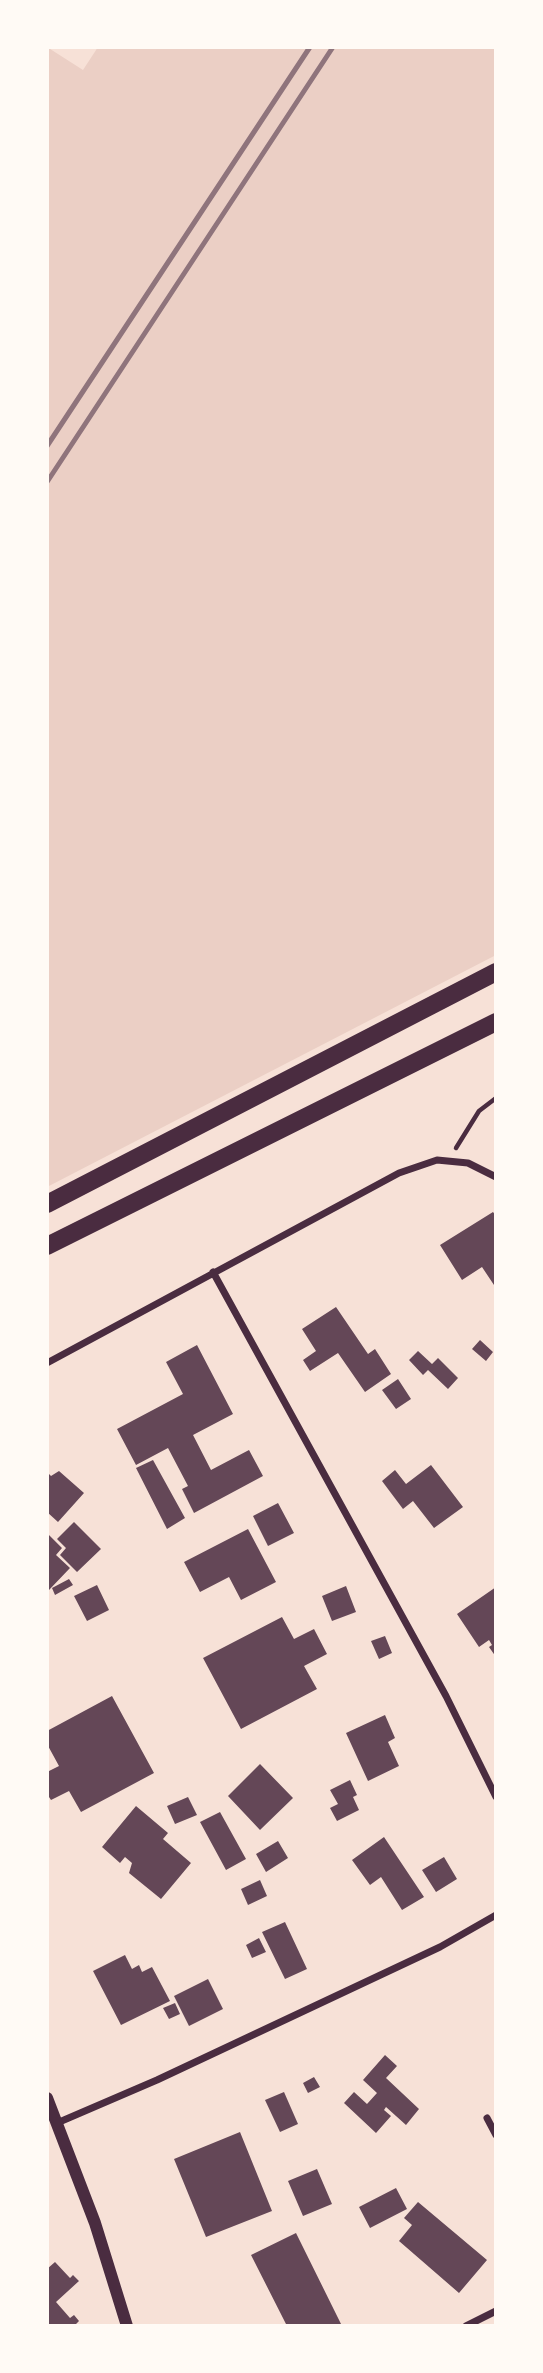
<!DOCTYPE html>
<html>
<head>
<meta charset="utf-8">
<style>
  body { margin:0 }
  #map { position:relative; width:543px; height:2373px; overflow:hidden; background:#f7e1d7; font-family:"Public Sans",sans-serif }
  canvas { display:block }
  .frame { position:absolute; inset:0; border:49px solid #fffaf5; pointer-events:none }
</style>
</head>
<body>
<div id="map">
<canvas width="543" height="2373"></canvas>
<div class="frame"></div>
</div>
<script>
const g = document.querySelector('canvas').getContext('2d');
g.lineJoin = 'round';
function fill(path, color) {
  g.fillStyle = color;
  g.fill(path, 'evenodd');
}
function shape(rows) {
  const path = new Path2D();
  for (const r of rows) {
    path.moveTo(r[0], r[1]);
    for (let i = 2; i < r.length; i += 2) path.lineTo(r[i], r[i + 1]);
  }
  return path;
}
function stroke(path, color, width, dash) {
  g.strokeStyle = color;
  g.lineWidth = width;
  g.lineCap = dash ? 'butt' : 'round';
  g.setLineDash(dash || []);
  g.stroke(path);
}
const green = shape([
  [47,47,83,70,98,47,496,47,496,955,47,1187]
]);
const building = shape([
  [493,1212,496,1216,496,1288,482,1267,462,1280,440,1245],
  [336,1307,368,1354,375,1349,391,1374,365,1392,338,1353,310,1371,303,1360,316,1351,302,1329],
  [480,1340,493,1352,486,1361,472,1349],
  [197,1345,233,1414,193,1435,211,1470,249,1450,263,1476,194,1513,182,1489,188,1486,168,1448,136,1465,117,1429,183,1394,166,1362],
  [418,1351,432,1364,438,1358,458,1378,448,1389,428,1370,423,1375,409,1360],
  [398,1379,411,1399,396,1409,382,1390],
  [153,1460,185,1518,167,1529,136,1468],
  [431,1465,463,1507,434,1528,413,1501,403,1509,382,1481,395,1470,406,1484],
  [59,1471,84,1493,58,1522,47,1512,47,1472,51,1476],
  [278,1503,294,1533,268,1546,253,1516],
  [74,1522,101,1549,77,1572,60,1555,66,1548,57,1539],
  [248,1529,276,1582,241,1600,229,1577,200,1592,184,1562],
  [47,1533,62,1548,56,1555,70,1568,49,1590,47,1588],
  [69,1579,73,1585,55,1595,52,1588],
  [97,1585,109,1610,87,1621,74,1596],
  [346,1586,356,1612,332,1621,322,1596],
  [496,1587,496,1657,489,1647,492,1645,489,1640,479,1647,457,1614],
  [282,1617,294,1639,314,1629,327,1654,304,1666,317,1689,241,1729,203,1658],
  [385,1636,392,1653,379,1659,371,1641],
  [112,1696,154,1773,81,1812,69,1791,51,1800,47,1794,47,1772,59,1766,47,1744,47,1731],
  [385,1715,395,1738,388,1742,399,1766,368,1781,346,1733],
  [260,1764,293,1798,260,1830,228,1796],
  [350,1780,357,1795,353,1797,359,1810,337,1821,330,1808,338,1804,330,1790],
  [188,1797,197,1815,175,1824,167,1806],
  [136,1806,168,1833,163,1839,191,1863,161,1899,129,1873,132,1863,125,1857,120,1863,102,1847],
  [220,1812,246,1859,226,1870,200,1822],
  [384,1837,424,1897,402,1910,381,1877,370,1885,352,1860],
  [278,1841,288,1858,266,1872,256,1854],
  [444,1857,457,1879,436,1892,422,1870],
  [260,1880,267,1896,248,1905,241,1889],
  [285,1922,307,1969,285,1979,262,1932],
  [259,1938,266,1952,252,1958,246,1945],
  [125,1955,132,1969,139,1965,142,1972,152,1967,170,2001,121,2025,93,1971],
  [208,1979,223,2009,189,2026,174,1996],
  [175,2003,180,2014,169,2019,163,2008],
  [385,2055,397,2066,386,2078,419,2109,406,2125,386,2107,384,2110,391,2116,376,2133,344,2103,354,2092,367,2104,377,2093,363,2080],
  [314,2077,320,2087,308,2093,303,2083],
  [284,2092,298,2124,280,2132,265,2100],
  [240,2132,272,2211,206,2237,174,2159],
  [317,2169,332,2204,303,2216,288,2181],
  [396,2188,407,2209,370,2228,359,2207],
  [418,2202,487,2260,459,2293,399,2241,412,2225,404,2218],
  [296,2233,342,2326,287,2326,251,2255],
  [55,2262,70,2278,73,2275,79,2281,56,2302,70,2318,74,2315,79,2321,74,2326,47,2326,47,2269]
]);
const path = shape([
  [456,1148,479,1111,496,1098]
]);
const minor = shape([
  [213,1272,446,1696,496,1797],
  [47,1363,399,1173,437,1160,468,1163,496,1177],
  [487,2118,496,2135],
  [57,2123,157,2080,440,1947,496,1915],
  [466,2326,496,2311]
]);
const tertiary = shape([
  [47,2098,95,2223,127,2326]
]);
const primary = shape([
  [47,1204,496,972],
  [47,1246,496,1022]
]);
const rail = shape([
  [47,446,310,47],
  [47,482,333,47]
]);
fill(green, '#ebcfc5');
fill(building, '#644757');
stroke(path, '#4a2c40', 4.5);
stroke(minor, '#4a2c40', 7);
stroke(tertiary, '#4a2c40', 12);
stroke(primary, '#4a2c40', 18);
stroke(rail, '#8f747c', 5);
</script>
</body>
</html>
